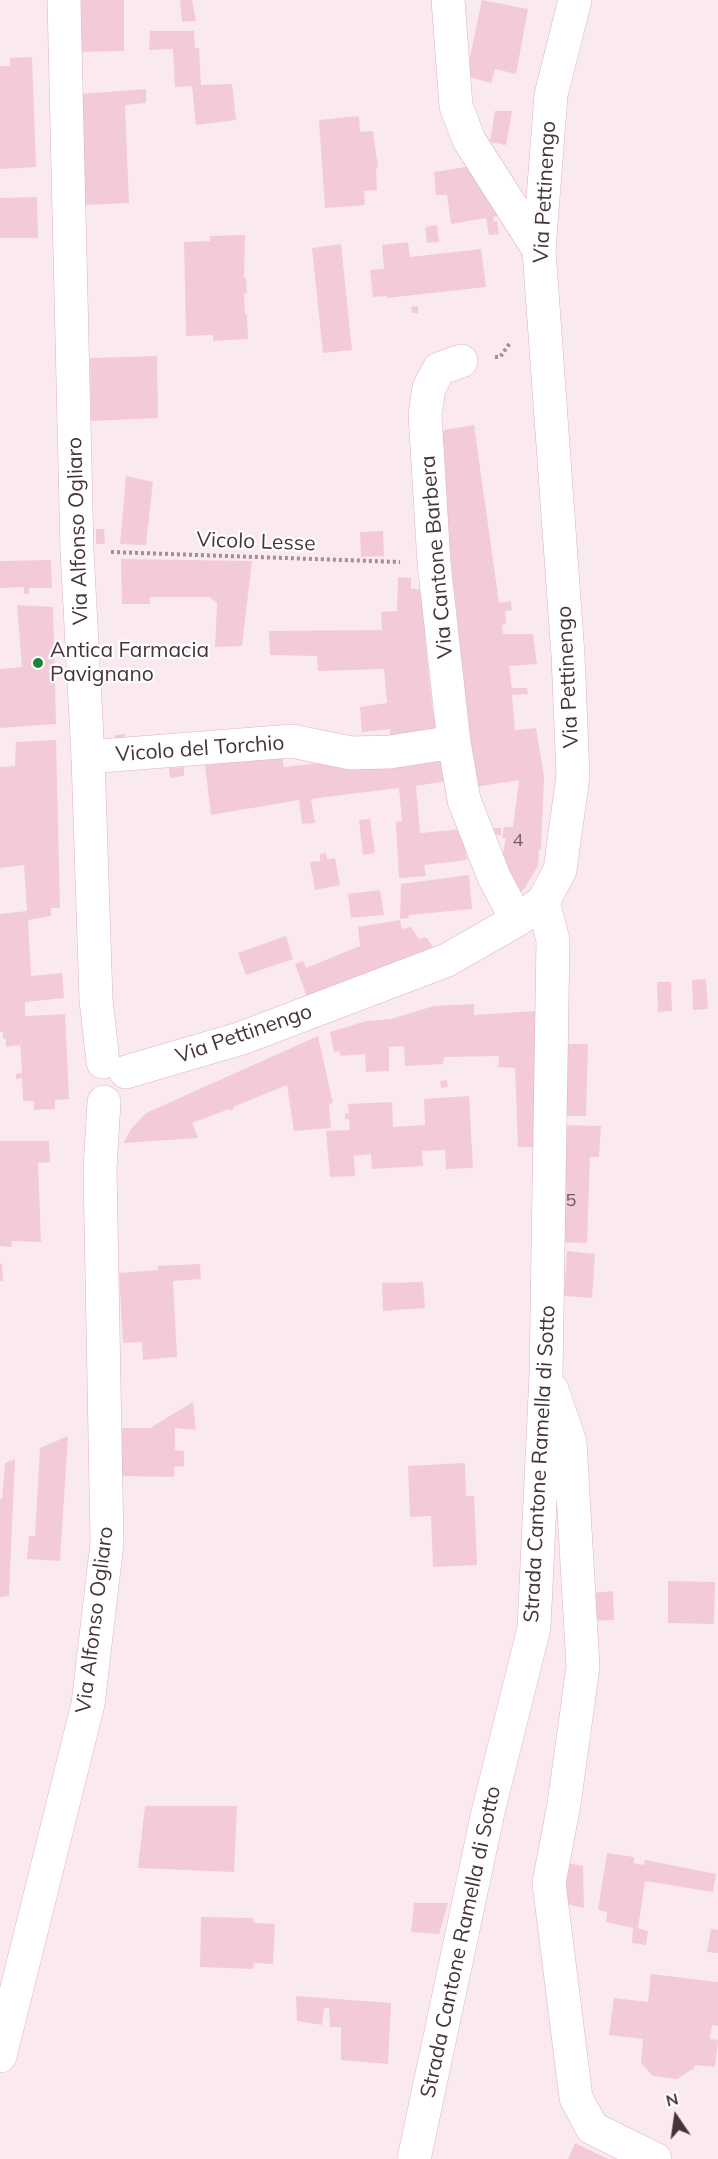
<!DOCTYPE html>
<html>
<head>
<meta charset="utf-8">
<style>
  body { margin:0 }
  #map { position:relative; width:718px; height:2159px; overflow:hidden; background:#faeaef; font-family:Mulish,sans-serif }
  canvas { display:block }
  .north { position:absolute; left:646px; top:2087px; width:60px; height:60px; -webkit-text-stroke:4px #fff; paint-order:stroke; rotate:347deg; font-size:16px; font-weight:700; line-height:24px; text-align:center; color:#45353a }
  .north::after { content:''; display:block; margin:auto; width:21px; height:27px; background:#45353a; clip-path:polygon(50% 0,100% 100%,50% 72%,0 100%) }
</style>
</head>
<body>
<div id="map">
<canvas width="718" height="2159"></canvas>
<div class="north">N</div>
</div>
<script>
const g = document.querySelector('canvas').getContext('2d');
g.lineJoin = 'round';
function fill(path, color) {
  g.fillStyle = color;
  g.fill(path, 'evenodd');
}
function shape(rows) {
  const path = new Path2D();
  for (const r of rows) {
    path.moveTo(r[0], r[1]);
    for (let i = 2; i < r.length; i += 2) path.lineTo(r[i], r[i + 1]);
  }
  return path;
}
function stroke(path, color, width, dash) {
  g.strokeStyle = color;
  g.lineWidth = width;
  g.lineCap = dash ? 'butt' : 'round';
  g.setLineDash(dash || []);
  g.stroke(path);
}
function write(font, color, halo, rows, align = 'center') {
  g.font = font + ' Mulish,sans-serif';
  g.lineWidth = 4.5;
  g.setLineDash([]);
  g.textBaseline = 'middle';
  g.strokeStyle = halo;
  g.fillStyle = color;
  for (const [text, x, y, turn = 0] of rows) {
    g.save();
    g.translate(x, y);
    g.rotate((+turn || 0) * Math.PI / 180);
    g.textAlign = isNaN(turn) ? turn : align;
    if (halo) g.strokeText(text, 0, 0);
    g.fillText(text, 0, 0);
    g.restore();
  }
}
const building = shape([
  [78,0,124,0,124,51,79,52],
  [180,0,192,0,196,21,182,22],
  [482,0,528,9,516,74,495,69,491,83,466,76],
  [150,31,194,31,195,48,199,48,201,85,232,84,236,120,196,125,192,86,175,87,173,49,149,50],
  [32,57,36,167,0,169,0,66,10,66,10,58],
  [146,89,146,103,125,105,129,203,84,205,80,94],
  [495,111,512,111,506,145,490,142],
  [359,116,360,132,373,131,378,167,376,169,377,190,364,191,365,205,325,208,319,120],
  [472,166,495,196,498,216,493,217,494,222,497,221,499,234,489,235,486,218,451,224,447,195,436,195,434,172],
  [37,197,38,238,0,238,0,198],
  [437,225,439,242,427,243,425,227],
  [245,235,244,278,246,278,247,293,244,294,245,314,247,314,248,339,213,341,213,335,186,336,184,242,210,241,210,236],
  [408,242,410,257,481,249,486,287,387,298,387,296,373,297,370,270,384,269,382,245],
  [341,244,352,350,323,353,312,248],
  [418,306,418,313,412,313,411,307],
  [157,356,158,418,91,421,90,358],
  [474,425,499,603,511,601,512,610,505,611,506,624,502,625,503,634,533,634,537,664,509,666,512,688,527,688,528,694,512,695,515,730,536,728,544,777,541,850,539,849,538,866,525,888,514,899,499,875,506,838,502,838,504,827,513,827,519,780,474,787,438,431],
  [126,476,153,482,146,545,120,544],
  [96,529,104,529,105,544,96,544],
  [383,531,384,556,361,557,360,532],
  [121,559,252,561,242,646,215,647,217,603,209,597,150,597,150,604,122,604],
  [51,560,52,588,29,588,29,594,24,594,24,587,0,588,0,561],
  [398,577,411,578,411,589,425,589,425,639,433,712,439,711,443,737,390,746,390,729,362,732,360,707,387,703,384,669,318,671,317,656,270,655,269,631,382,630,381,612,397,611],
  [17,605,53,607,56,724,0,728,0,669,22,667],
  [125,734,125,742,115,743,115,735],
  [56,740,60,908,51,908,51,916,28,920,31,976,62,973,64,998,25,1002,25,1016,65,1014,69,1099,55,1100,55,1109,34,1110,34,1101,23,1101,22,1078,16,1079,16,1074,22,1073,20,1039,20,1045,6,1047,6,1039,3,1039,3,1032,0,1032,0,914,27,911,24,865,0,868,0,767,15,766,16,742],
  [440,750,446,781,416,786,420,833,462,829,467,860,424,865,426,876,399,878,396,827,396,822,402,821,399,788,311,799,315,823,302,824,299,800,211,815,205,765,282,757,284,767],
  [184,767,184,776,170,778,169,768],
  [370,819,375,853,363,855,359,820],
  [494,828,501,828,501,835,495,835],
  [326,853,327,859,335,858,340,885,315,890,310,862,320,861,320,854],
  [469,875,472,909,409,915,408,918,400,919,401,884],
  [380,890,384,915,351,918,348,894],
  [400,920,402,929,411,927,419,939,426,937,433,947,307,997,295,964,303,961,306,968,360,946,358,927],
  [286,936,293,959,246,975,238,953],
  [706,979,708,1009,693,1010,692,980],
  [657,982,671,982,672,1011,658,1012],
  [474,1004,474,1015,535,1011,539,1147,518,1147,515,1068,498,1067,499,1056,444,1057,443,1064,405,1066,404,1046,389,1047,389,1071,366,1072,365,1054,341,1056,339,1051,334,1052,330,1032,366,1021,391,1019,434,1006],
  [318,1036,332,1099,333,1103,329,1104,331,1128,294,1131,287,1085,233,1107,234,1109,230,1111,229,1109,192,1123,198,1138,123,1143,131,1129,146,1113],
  [562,1044,588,1044,586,1116,560,1116],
  [447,1080,448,1087,441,1088,440,1081],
  [469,1096,473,1168,446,1169,445,1150,422,1151,423,1166,372,1169,371,1154,354,1156,355,1176,330,1177,326,1131,350,1130,349,1119,345,1119,345,1114,349,1113,348,1104,392,1102,393,1127,425,1125,424,1099],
  [561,1125,601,1126,599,1157,590,1157,587,1243,557,1242],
  [0,1141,49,1141,50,1162,38,1163,41,1242,12,1241,11,1247,0,1246],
  [567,1251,595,1254,592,1298,564,1296],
  [2,1263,3,1281,0,1281,0,1264],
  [200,1264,201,1279,173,1281,177,1357,143,1360,142,1342,123,1343,119,1273,158,1270,158,1266],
  [423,1282,425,1308,383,1311,382,1283],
  [193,1402,196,1430,175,1428,175,1450,184,1451,184,1466,174,1467,174,1477,120,1476,122,1428,150,1428],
  [68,1436,60,1561,27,1559,29,1536,35,1536,40,1448],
  [15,1459,9,1596,0,1597,0,1499,2,1499,5,1463],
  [465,1463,466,1496,474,1496,477,1565,433,1567,431,1516,410,1517,408,1466],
  [668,1581,715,1582,714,1624,668,1623],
  [613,1591,614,1620,585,1621,582,1594],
  [145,1806,237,1806,234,1872,138,1868],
  [607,1853,634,1857,634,1863,644,1865,645,1860,716,1874,713,1892,645,1881,638,1928,648,1931,646,1945,632,1943,633,1928,606,1922,607,1912,598,1910],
  [556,1861,583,1866,584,1908,557,1902],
  [414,1903,448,1903,439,1934,411,1932],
  [201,1917,253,1918,254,1923,275,1924,273,1964,254,1963,253,1969,200,1967],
  [711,1929,718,1930,718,1953,707,1952],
  [651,1974,718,1982,718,2026,712,2025,710,2039,718,2040,715,2067,695,2065,694,2068,677,2079,653,2076,641,2063,643,2039,609,2035,614,1998,648,2002],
  [296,1996,391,2003,388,2064,341,2060,341,2027,330,2027,329,2008,324,2008,322,2025,297,2021],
  [575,2143,595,2153,609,2159,568,2159]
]);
const path = shape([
  [495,357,500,357,510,343],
  [111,552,400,562]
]);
const street = shape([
  [448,0,456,106,469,140,539,250],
  [461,361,439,369,429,388,425,414,434,563,454,742,464,800,494,877,517,920],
  [88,757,292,741,351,753,390,752,454,742],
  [552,1390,570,1442,583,1667,564,1804,549,1883,576,2098,592,2128,655,2159],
  [414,2159,488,1812,534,1628,546,1374,553,940,543,902]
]);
const secondary = shape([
  [64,0,77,551,88,757,96,1000,103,1062],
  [126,1072,242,1038,447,960,517,920,543,902,560,870,573,776,568,655,539,250,551,95,575,0],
  [0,2056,88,1704,107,1543,100,1168,104,1102]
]);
const markers = [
  [38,663,6,"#1e8337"]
];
const numberNames = [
  ["4",518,841],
  ["5",571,1201]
];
const streetNames = [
  ["Via Pettinengo",545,192,-87],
  ["Via Alfonso Ogliaro",78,531,-92],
  ["Vicolo Lesse",256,542,2],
  ["Via Cantone Barbera",437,557,-95],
  ["Via Pettinengo",568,677,-93],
  ["Vicolo del Torchio",200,749,-4],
  ["Via Pettinengo",244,1034,-19],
  ["Strada Cantone Ramella di Sotto",540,1464,-87],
  ["Via Alfonso Ogliaro",95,1620,-83],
  ["Strada Cantone Ramella di Sotto",461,1942,-78]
];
const poiNames = [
  ["Antica Farmacia",50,651],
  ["Pavignano",50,675]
];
fill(building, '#f3cbd7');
stroke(street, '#dbb4c0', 34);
stroke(secondary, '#dbb4c0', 34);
stroke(path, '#a09095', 4, [3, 3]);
stroke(street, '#fff', 33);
stroke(secondary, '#fff', 33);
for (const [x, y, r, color] of markers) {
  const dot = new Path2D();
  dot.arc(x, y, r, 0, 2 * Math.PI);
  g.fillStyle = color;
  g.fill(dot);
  stroke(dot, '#fff', 2);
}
write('18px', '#705a61', null, numberNames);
write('21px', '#45353a', '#fff', streetNames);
write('21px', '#45353a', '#fff', poiNames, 'left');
</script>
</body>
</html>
